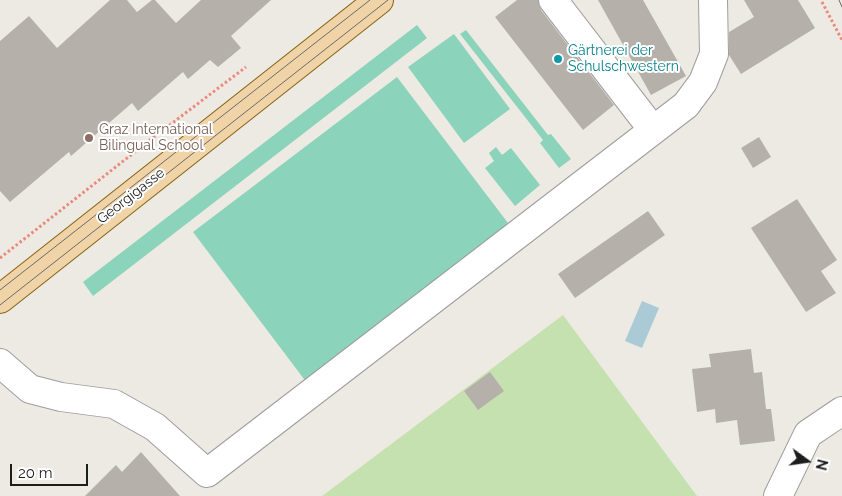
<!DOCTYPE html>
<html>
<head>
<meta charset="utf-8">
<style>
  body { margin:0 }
  #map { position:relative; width:842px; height:496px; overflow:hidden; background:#edeae4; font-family:Raleway,sans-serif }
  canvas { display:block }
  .north { position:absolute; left:782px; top:436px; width:50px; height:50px; -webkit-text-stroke:4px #fff; paint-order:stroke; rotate:104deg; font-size:14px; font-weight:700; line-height:20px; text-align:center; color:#1d1d1d }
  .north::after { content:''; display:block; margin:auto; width:18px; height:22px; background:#1d1d1d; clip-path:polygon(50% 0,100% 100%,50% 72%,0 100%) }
  .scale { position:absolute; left:10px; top:464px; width:78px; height:22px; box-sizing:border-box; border:2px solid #1d1d1d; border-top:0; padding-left:6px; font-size:15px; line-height:18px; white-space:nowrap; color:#1d1d1d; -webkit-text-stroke:4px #fff; paint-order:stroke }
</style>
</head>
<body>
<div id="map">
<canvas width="842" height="496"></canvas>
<div class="north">N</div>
<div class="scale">20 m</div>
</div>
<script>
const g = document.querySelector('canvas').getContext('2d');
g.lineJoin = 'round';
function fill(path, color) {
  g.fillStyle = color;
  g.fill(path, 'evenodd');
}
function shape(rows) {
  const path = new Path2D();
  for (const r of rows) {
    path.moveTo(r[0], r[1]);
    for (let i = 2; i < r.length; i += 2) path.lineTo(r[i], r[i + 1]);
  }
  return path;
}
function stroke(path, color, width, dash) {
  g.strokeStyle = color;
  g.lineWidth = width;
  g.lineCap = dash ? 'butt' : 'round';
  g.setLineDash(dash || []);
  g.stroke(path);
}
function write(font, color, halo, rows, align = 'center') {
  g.font = font + ' Raleway,sans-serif';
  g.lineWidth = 4;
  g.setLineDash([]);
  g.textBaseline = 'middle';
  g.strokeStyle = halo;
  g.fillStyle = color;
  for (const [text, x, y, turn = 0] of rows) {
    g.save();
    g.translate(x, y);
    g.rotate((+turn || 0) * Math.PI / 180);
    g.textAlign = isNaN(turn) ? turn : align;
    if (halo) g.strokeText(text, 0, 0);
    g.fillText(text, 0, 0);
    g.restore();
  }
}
const grass = shape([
  [563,315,697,496,322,496]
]);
const pitch = shape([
  [417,25,427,38,93,296,83,282],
  [466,30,548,135,551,134,571,159,559,168,540,143,543,140,460,34],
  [454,34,510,109,464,143,408,67],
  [397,77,511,227,307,383,193,232],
  [496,147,502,155,511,148,540,185,515,206,485,168,494,161,489,153]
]);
const water = shape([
  [642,301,659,308,642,348,625,341]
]);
const building = shape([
  [110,0,127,0,137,12,152,0,155,0,176,23,201,0,271,0,231,36,241,48,218,67,210,60,188,79,183,72,138,111,132,103,71,156,69,152,10,202,0,191,0,41,29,16,57,48],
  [517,0,538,0,541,10,614,105,583,130,495,17],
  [598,0,643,0,686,76,651,95],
  [744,0,798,0,815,28,741,74,729,55,729,32,754,17],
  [759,137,771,157,753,168,741,148],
  [797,199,837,260,821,271,836,293,806,312,751,228],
  [648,211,665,235,575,298,558,274],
  [751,349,754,373,762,372,766,409,771,409,775,441,740,445,737,420,716,423,715,409,697,412,692,369,711,367,709,354],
  [490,372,504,391,478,410,464,391],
  [141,452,180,496,85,496,116,465,122,472]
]);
const path = shape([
  [822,2,842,40],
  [0,258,150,140,246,67]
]);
const minor = shape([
  [553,0,653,130],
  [0,363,30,389,61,397,114,404,155,427,207,473,686,105,703,82,714,54,713,0],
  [778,496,808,434,842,411]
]);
const major = shape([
  [0,299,379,0]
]);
const tram = shape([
  [839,0,842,7],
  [0,290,370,0],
  [0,305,388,0]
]);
const markers = [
  [558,59,5,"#0f9aa8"],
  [89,138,5,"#8d6e63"]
];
const cultureNames = [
  ["Gärtnerei der",568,51],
  ["Schulschwestern",568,67]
];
const educationNames = [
  ["Graz International",99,130],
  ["Bilingual School",99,146]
];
const streetNames = [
  ["Georgigasse",131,196,-38]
];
fill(grass, '#c6e1b0');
fill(pitch, '#8bd3ba');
fill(water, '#aacad6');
fill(building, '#b6b0aa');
stroke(minor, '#9e9e9e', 30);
stroke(major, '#856312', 30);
stroke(path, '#e98a7a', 3, [2.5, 2.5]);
stroke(minor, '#fff', 28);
stroke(major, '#f0d3a6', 28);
stroke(tram, '#6b6b6b', 1);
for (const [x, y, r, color] of markers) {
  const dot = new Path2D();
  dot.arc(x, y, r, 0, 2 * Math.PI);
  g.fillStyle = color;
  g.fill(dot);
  stroke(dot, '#fff', 2);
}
write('14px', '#0d838f', '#fff', cultureNames, 'left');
write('14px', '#785e54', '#fff', educationNames, 'left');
write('14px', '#1d1d1d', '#fff', streetNames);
</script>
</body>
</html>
